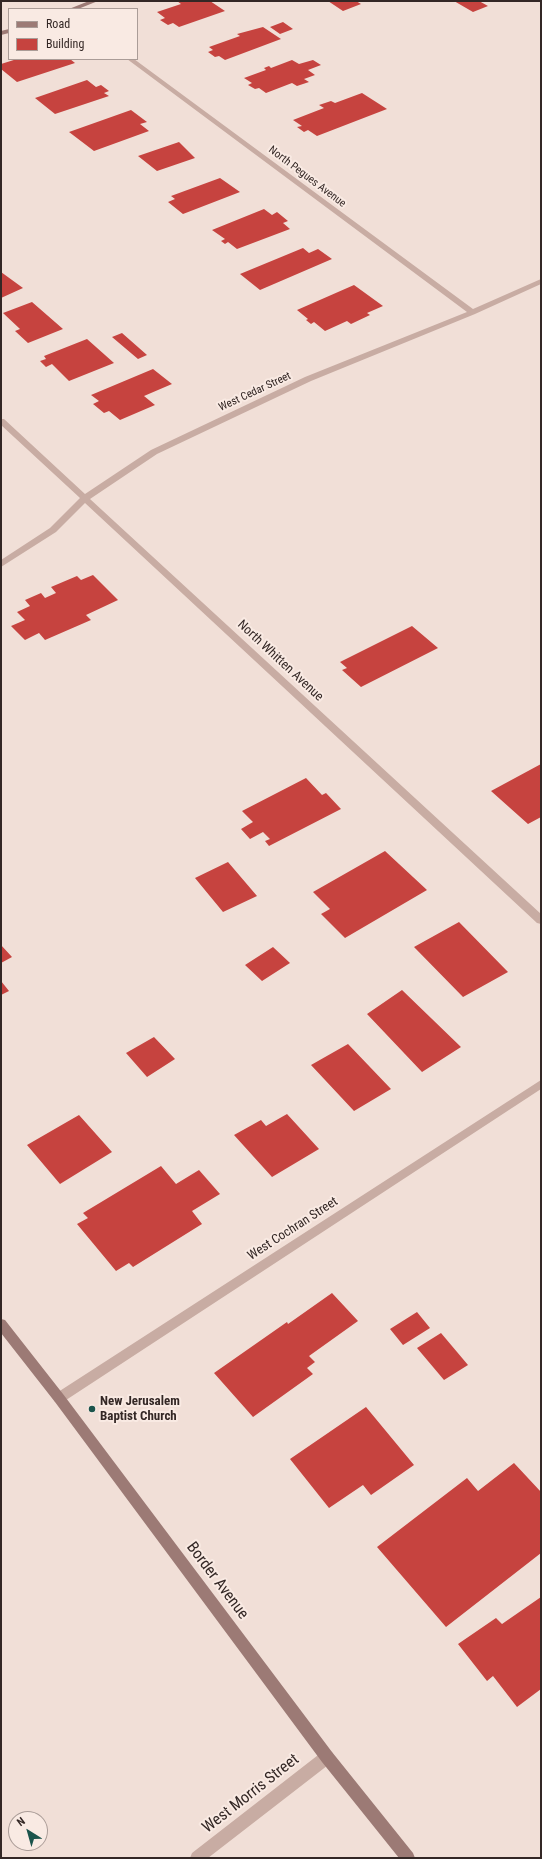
<!DOCTYPE html>
<html>
<head>
<meta charset="utf-8">
<style>
  body { margin:0 }
  #map { position:relative; width:542px; height:1859px; overflow:hidden; background:#f1dfd7; font-family:"Roboto Condensed",sans-serif }
  canvas { display:block }
  .frame { position:absolute; inset:0; border:2px solid #332725; pointer-events:none }
  .legend { position:absolute; left:8px; top:8px; width:130px; height:52px; box-sizing:border-box; background:#f9eae3; border:1px solid #aa9c97; margin:0; padding:5px 7px; list-style:none; font-size:12px; color:#332725 }
  .legend li { display:flex; align-items:center; gap:8px; height:20px }
  .legend b { width:20px; border:1px solid #aa9c97 }
  .north { position:absolute; left:8px; top:1811px; width:40px; height:40px; box-sizing:border-box; background:#f9eae3; border:1px solid #aa9c97; border-radius:50%; rotate:323deg; font-size:11px; font-weight:700; line-height:16px; text-align:center; color:#332725 }
  .north::after { content:''; display:block; margin:auto; width:14px; height:18px; background:#1b544c; clip-path:polygon(50% 0,100% 100%,50% 72%,0 100%) }
</style>
</head>
<body>
<div id="map">
<canvas width="542" height="1859"></canvas>
<div class="frame"></div>
<ul class="legend">
<li><b style="height:5px;background:#9c7a75"></b>Road</li>
<li><b style="height:11px;background:#c6433f"></b>Building</li>
</ul>
<div class="north">N</div>
</div>
<script>
const g = document.querySelector('canvas').getContext('2d');
g.lineJoin = 'round';
function fill(path, color) {
  g.fillStyle = color;
  g.fill(path, 'evenodd');
}
function shape(rows) {
  const path = new Path2D();
  for (const r of rows) {
    path.moveTo(r[0], r[1]);
    for (let i = 2; i < r.length; i += 2) path.lineTo(r[i], r[i + 1]);
  }
  return path;
}
function stroke(path, color, width, dash) {
  g.strokeStyle = color;
  g.lineWidth = width;
  g.lineCap = dash ? 'butt' : 'round';
  g.setLineDash(dash || []);
  g.stroke(path);
}
function write(font, color, halo, rows, align = 'center') {
  g.font = font + ' "Roboto Condensed",sans-serif';
  g.lineWidth = 4;
  g.setLineDash([]);
  g.textBaseline = 'middle';
  g.strokeStyle = halo;
  g.fillStyle = color;
  for (const [text, x, y, turn = 0] of rows) {
    g.save();
    g.translate(x, y);
    g.rotate((+turn || 0) * Math.PI / 180);
    g.textAlign = isNaN(turn) ? turn : align;
    if (halo) g.strokeText(text, 0, 0);
    g.fillText(text, 0, 0);
    g.restore();
  }
}
const building = shape([
  [177,1,210,1,225,11,179,27,173,23,168,25,160,20,165,18,157,12,181,4],
  [328,1,356,1,361,4,343,11],
  [454,1,479,1,488,6,473,12],
  [283,22,293,29,280,34,270,27],
  [263,27,281,39,225,60,219,56,215,57,208,52,213,50,209,47,240,36,237,34],
  [17,59,70,59,75,63,17,82,1,69,1,64],
  [292,60,299,64,313,60,321,65,308,70,315,75,304,79,309,82,297,86,292,83,266,93,259,88,255,89,248,85,252,83,244,78,266,70,264,68,269,66,271,68],
  [87,80,96,87,101,85,109,91,104,93,109,96,55,114,35,98],
  [362,93,387,109,317,136,308,130,304,132,297,127,302,126,293,120,324,108,319,105,331,101,335,103],
  [131,110,147,122,140,124,149,131,94,151,69,132],
  [179,142,195,158,157,171,138,156],
  [220,178,240,192,183,214,168,202,175,199,171,196],
  [264,209,272,215,277,212,288,221,283,223,290,229,237,249,228,242,225,244,221,241,225,239,212,230],
  [303,248,309,253,318,249,332,259,260,290,240,274],
  [1,272,23,288,1,298],
  [354,285,383,306,367,313,370,315,351,324,347,321,325,331,314,322,311,324,306,320,308,319,297,310],
  [32,302,63,329,28,343,15,331,20,329,3,313],
  [122,333,147,355,138,359,112,337],
  [87,339,114,363,69,381,52,364,46,367,40,361,46,359,44,356],
  [153,369,172,384,144,396,155,405,120,420,109,411,104,413,93,404,99,401,91,395],
  [93,575,118,600,86,615,91,620,45,640,39,633,25,640,11,626,25,620,17,612,30,606,25,600,41,593,45,598,56,593,51,587,77,576,81,580],
  [412,626,438,648,361,687,342,670,347,668,340,662],
  [541,764,541,817,528,824,491,791],
  [306,778,322,795,326,793,341,809,269,846,265,841,270,839,263,832,250,839,241,829,253,822,242,811],
  [385,851,427,890,345,938,321,914,330,909,313,892],
  [228,862,257,896,223,912,195,878],
  [459,922,508,972,463,997,414,947],
  [1,945,12,957,1,963],
  [273,947,290,963,262,981,245,965],
  [1,981,9,991,1,995],
  [402,990,461,1047,422,1072,367,1014],
  [154,1037,175,1059,147,1077,126,1053],
  [348,1044,391,1089,354,1111,311,1065],
  [287,1114,319,1149,272,1177,234,1135,261,1120,266,1126],
  [79,1115,112,1152,60,1184,27,1145],
  [161,1166,176,1184,199,1170,220,1194,192,1211,202,1224,133,1267,129,1263,116,1271,77,1224,88,1218,83,1213],
  [332,1293,358,1321,309,1356,315,1362,307,1368,313,1374,253,1417,214,1373,287,1322,288,1324],
  [417,1312,430,1328,403,1345,390,1329],
  [441,1333,468,1365,444,1380,417,1348],
  [366,1407,414,1465,371,1495,363,1485,329,1508,290,1459],
  [514,1463,541,1492,541,1553,446,1627,377,1547,467,1478,478,1491],
  [541,1597,541,1689,517,1707,493,1676,487,1681,458,1644,496,1618,502,1624]
]);
const street = shape([
  [127,59,134,59,473,309,541,279,541,284,475,314,311,381,157,454,90,499,541,914,541,924,537,923,85,503,56,532,1,567,1,560,50,528,80,498,1,425,1,419,4,419,85,494,151,450,305,377,467,312,127,59],
  [541,1080,541,1089,63,1402,59,1403,55,1402,53,1398,55,1394,541,1080],
  [327,1750,332,1752,334,1757,332,1762,208,1858,190,1858,192,1853,322,1752,327,1750]
]);
const secondary = shape([
  [89,1,98,1,78,9,69,9,89,1],
  [9,29,9,33,1,35,1,31,9,29],
  [1,1319,5,1320,63,1394,332,1752,413,1853,415,1858,399,1858,322,1762,55,1402,1,1333,1,1319]
]);
const markers = [
  [92,1409,4,"#1b544c"]
];
const farStreetnames = [
  ["North Pegues Avenue",307,177,37],
  ["West Cedar Street",255,392,-25]
];
const streetNames = [
  ["North Whitten Avenue",280,661,43],
  ["West Cochran Street",293,1229,-33]
];
const poiNames = [
  ["New Jerusalem",100,1402],
  ["Baptist Church",100,1417]
];
const nearStreetnames = [
  ["Border Avenue",217,1581,53],
  ["West Morris Street",251,1794,-38]
];
fill(building, '#c6433f');
fill(street, '#c8aca3');
fill(secondary, '#9c7a75');
for (const [x, y, r, color] of markers) {
  const dot = new Path2D();
  dot.arc(x, y, r, 0, 2 * Math.PI);
  g.fillStyle = color;
  g.fill(dot);
  stroke(dot, '#f9eae3', 1.5);
}
write('11px', '#332725', '#f9eae3', farStreetnames);
write('13px', '#332725', '#f9eae3', streetNames);
write('bold 13px', '#332725', '#f9eae3', poiNames, 'left');
write('16px', '#332725', '#f9eae3', nearStreetnames);
</script>
</body>
</html>
